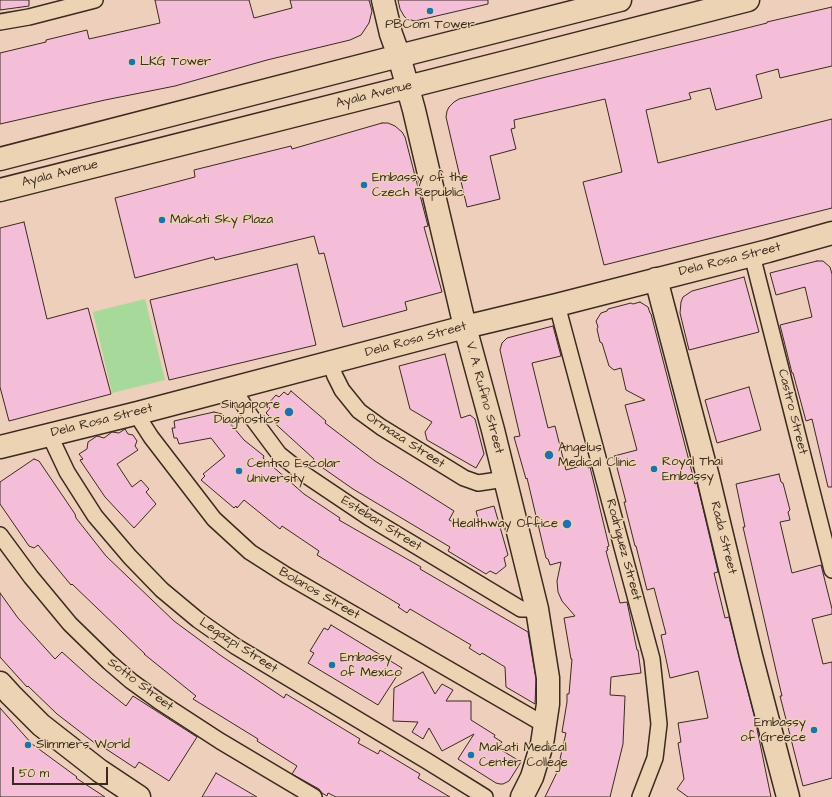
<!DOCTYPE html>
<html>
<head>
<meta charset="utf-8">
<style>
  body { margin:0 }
  #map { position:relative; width:832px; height:797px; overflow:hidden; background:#edcfbb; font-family:"Architects Daughter",sans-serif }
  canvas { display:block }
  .scale { position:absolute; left:12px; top:767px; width:96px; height:18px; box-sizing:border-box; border:2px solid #3b2a1e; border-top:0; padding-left:5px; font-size:12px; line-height:14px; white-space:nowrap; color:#3b2a1e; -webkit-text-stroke:3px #ebd3b3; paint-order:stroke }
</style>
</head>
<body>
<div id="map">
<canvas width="832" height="797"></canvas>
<div class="scale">50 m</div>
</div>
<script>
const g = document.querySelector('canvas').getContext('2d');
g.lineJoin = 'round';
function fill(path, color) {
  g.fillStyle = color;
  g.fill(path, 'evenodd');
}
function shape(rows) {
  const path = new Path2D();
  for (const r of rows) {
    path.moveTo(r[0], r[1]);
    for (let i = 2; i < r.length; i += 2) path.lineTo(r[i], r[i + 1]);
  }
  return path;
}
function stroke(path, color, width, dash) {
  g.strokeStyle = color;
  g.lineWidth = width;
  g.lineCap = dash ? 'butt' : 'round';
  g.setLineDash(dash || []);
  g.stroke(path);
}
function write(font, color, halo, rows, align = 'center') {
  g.font = font + ' "Architects Daughter",sans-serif';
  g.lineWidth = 3;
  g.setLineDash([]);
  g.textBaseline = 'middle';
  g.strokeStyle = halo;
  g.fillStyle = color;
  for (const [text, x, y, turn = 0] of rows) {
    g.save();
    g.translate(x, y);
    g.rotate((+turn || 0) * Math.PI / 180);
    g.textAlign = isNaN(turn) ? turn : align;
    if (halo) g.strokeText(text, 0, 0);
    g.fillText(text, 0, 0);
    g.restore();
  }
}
const green = shape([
  [145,299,165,380,112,393,93,312]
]);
const building = shape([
  [0,0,29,0,29,6,0,10,0,0],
  [155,0,249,0,254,18,292,8,290,0,369,0,372,11,369,23,361,35,350,40,267,60,175,86,105,100,0,124,0,53,46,42,46,40,87,30,89,39,160,23,155,0],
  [398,0,488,0,488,4,415,21,407,19,404,16,400,9,398,0],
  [832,7,832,66,780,78,778,69,756,75,762,98,716,110,710,88,689,93,691,99,646,110,658,163,832,119,832,208,604,265,583,182,622,172,605,99,514,120,515,128,511,129,516,149,490,156,500,199,467,207,446,117,447,111,449,107,454,102,459,99,546,77,723,34,767,23,767,22,832,7],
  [382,123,388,123,395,126,402,132,405,137,428,226,424,227,442,292,405,302,407,310,343,327,324,253,319,254,314,236,215,260,214,257,135,278,115,198,195,177,194,170,291,146,292,149,382,123],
  [24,222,47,319,88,308,111,394,9,421,0,387,0,228,24,222],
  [817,261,823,261,830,267,832,274,832,487,828,487,812,419,806,421,793,373,792,373,780,325,812,317,805,287,776,295,770,273,817,261],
  [297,264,316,345,169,380,150,300,297,264],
  [744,277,759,332,689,350,680,313,681,302,683,297,692,291,744,277],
  [640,302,648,307,650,313,651,314,695,484,697,483,718,572,714,573,725,618,729,617,755,719,771,797,688,797,677,789,684,779,678,743,681,742,678,723,708,718,698,671,670,678,661,635,666,634,654,588,647,590,636,546,635,546,624,502,626,502,614,456,637,450,625,405,645,400,626,390,621,368,614,370,609,366,602,343,600,342,597,329,598,327,596,321,601,313,607,311,608,309,631,303,633,304,640,302],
  [553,326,561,356,532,363,548,428,555,426,566,470,588,464,588,468,590,467,609,546,607,547,608,550,606,551,620,603,627,602,637,650,638,650,641,673,611,677,610,695,625,696,623,744,610,797,545,797,563,760,560,759,566,733,562,732,567,702,567,694,569,694,572,659,571,659,564,618,575,616,562,601,558,592,557,581,561,562,550,565,548,559,546,558,527,478,526,479,514,437,520,436,500,350,502,343,507,338,553,326],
  [445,354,461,418,470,415,475,419,484,454,476,468,427,440,425,432,432,422,410,409,399,366,445,354],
  [749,387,761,430,717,443,705,400,749,387],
  [291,391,326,421,325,423,375,461,454,511,449,520,466,528,471,521,480,526,476,511,494,506,508,555,504,558,506,566,496,574,490,571,486,574,448,551,450,547,353,489,313,461,314,459,269,418,269,416,266,413,270,408,267,405,276,395,279,397,284,392,288,395,291,391],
  [214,412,222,414,224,416,244,440,264,456,263,458,304,494,340,518,339,520,421,567,420,569,528,632,536,679,535,704,506,687,505,667,482,653,480,655,469,648,471,645,410,609,407,613,398,607,400,605,317,555,319,551,282,526,280,529,244,500,237,508,236,506,234,508,201,480,205,476,203,474,225,456,211,438,179,444,177,438,174,438,172,428,175,428,174,421,214,412],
  [125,429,128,434,133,435,137,441,135,446,138,450,117,464,132,487,141,480,149,489,146,492,156,504,134,528,105,497,80,460,83,459,79,454,87,449,88,442,97,436,104,438,112,432,119,433,125,429],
  [34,459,39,461,75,514,76,518,106,556,174,621,220,655,284,698,286,694,360,739,358,743,378,754,380,750,420,774,418,778,450,797,336,797,328,793,327,796,322,793,319,789,292,774,297,766,257,741,258,739,193,699,196,696,144,654,145,654,72,584,71,585,38,545,34,548,29,546,0,504,0,482,34,459],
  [779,474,781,482,783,483,790,510,788,512,790,520,780,522,792,573,821,565,832,609,832,614,812,619,823,664,832,662,832,778,803,786,780,696,782,696,777,675,743,527,745,527,736,484,779,474],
  [0,593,18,618,55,659,62,652,92,679,126,706,133,696,197,737,169,781,139,762,135,768,97,743,96,744,57,714,28,686,27,687,0,657,0,593],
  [331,625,402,668,378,705,308,663,314,653,310,651,324,628,328,630,331,625],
  [423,672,435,694,442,684,453,690,446,701,471,701,471,720,495,735,494,737,502,742,498,748,521,762,509,781,503,784,500,784,496,783,458,759,474,734,442,751,429,728,423,739,412,732,418,722,393,721,394,688,423,672],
  [0,708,32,744,77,777,76,778,105,797,0,797,0,708],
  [216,773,257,797,202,797,216,773]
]);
const street = shape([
  [0,22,29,17,95,0],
  [752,255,832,570],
  [557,305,652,659,659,724,655,758,640,797],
  [330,363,335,376,342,390,359,411,381,427,464,478,478,483,505,479],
  [233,388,250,415,279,454,304,474,368,517,521,609,537,609],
  [138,413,142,423,151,437,214,519,250,552,286,575,545,725],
  [49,434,67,472,95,516,130,557,162,590,198,620,235,646,427,761,485,797],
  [0,535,31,577,70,624,109,662,131,681,160,702,220,741,314,797]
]);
const secondary = shape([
  [383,0,391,34,399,56,414,110,465,327,493,430,537,609,548,678,548,704,542,744,532,777,522,797],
  [0,159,399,56,620,0],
  [0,190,514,60,748,0],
  [656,279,708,477,751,656,788,797],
  [0,447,138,413,465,327,557,305,768,251,832,233],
  [0,683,11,695,41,725,100,771,139,797]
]);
const markers = [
  [430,11,4,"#1f6fb2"],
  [132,62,4,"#1f6fb2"],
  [364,185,4,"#1f6fb2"],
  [162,220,4,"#1f6fb2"],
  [289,412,5,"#1f6fb2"],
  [549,455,5,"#1f6fb2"],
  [654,469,4,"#1f6fb2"],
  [239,471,4,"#1f6fb2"],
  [567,524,5,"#1f6fb2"],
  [332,665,4,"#1f6fb2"],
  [814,730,4,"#1f6fb2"],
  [28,745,4,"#1f6fb2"],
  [471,755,4,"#1f6fb2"]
];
const poiNames = [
  ["PBCom Tower",430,25,"center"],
  ["LKG Tower",140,62],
  ["Embassy of the",372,178],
  ["Czech Republic",372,193],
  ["Makati Sky Plaza",170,220],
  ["Singapore",280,405,"right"],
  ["Diagnostics",280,420,"right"],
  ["Angelus",558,448],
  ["Medical Clinic",558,463],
  ["Royal Thai",662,462],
  ["Embassy",662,477],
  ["Centro Escolar",247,464],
  ["University",247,479],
  ["Healthway Office",558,524,"right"],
  ["Embassy",340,658],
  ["of Mexico",340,673],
  ["Embassy",806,723,"right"],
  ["of Greece",806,738,"right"],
  ["Slimmers World",36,745],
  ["Makati Medical",479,748],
  ["Center College",479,763]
];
const streetNames = [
  ["Ayala Avenue",374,95,-14],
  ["Ayala Avenue",60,174,-14],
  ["Dela Rosa Street",730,260,-14],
  ["Dela Rosa Street",416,340,-15],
  ["V. A. Rufino Street",484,398,75],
  ["Castro Street",792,412,76],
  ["Dela Rosa Street",102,421,-14],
  ["Ormaza Street",405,441,33],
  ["Esteban Street",381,524,32],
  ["Rada Street",723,538,76],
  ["Rodriguez Street",623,550,75],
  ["Bolanos Street",319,594,30],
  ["Legazpi Street",238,646,33],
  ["Sotto Street",140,685,37]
];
fill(green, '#a6d99a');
fill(building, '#f4bed9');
stroke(building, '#3b2a1e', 1);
stroke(street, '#3b2a1e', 18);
stroke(secondary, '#3b2a1e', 25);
stroke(street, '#ebd3b3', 15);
stroke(secondary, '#ebd3b3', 22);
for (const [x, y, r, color] of markers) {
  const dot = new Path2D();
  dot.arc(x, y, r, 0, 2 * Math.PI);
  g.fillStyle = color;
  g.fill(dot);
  stroke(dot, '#ebd3b3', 1.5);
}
write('13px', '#3b2a1e', '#ebd3b3', poiNames, 'left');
write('13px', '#3b2a1e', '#ebd3b3', streetNames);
</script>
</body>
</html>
